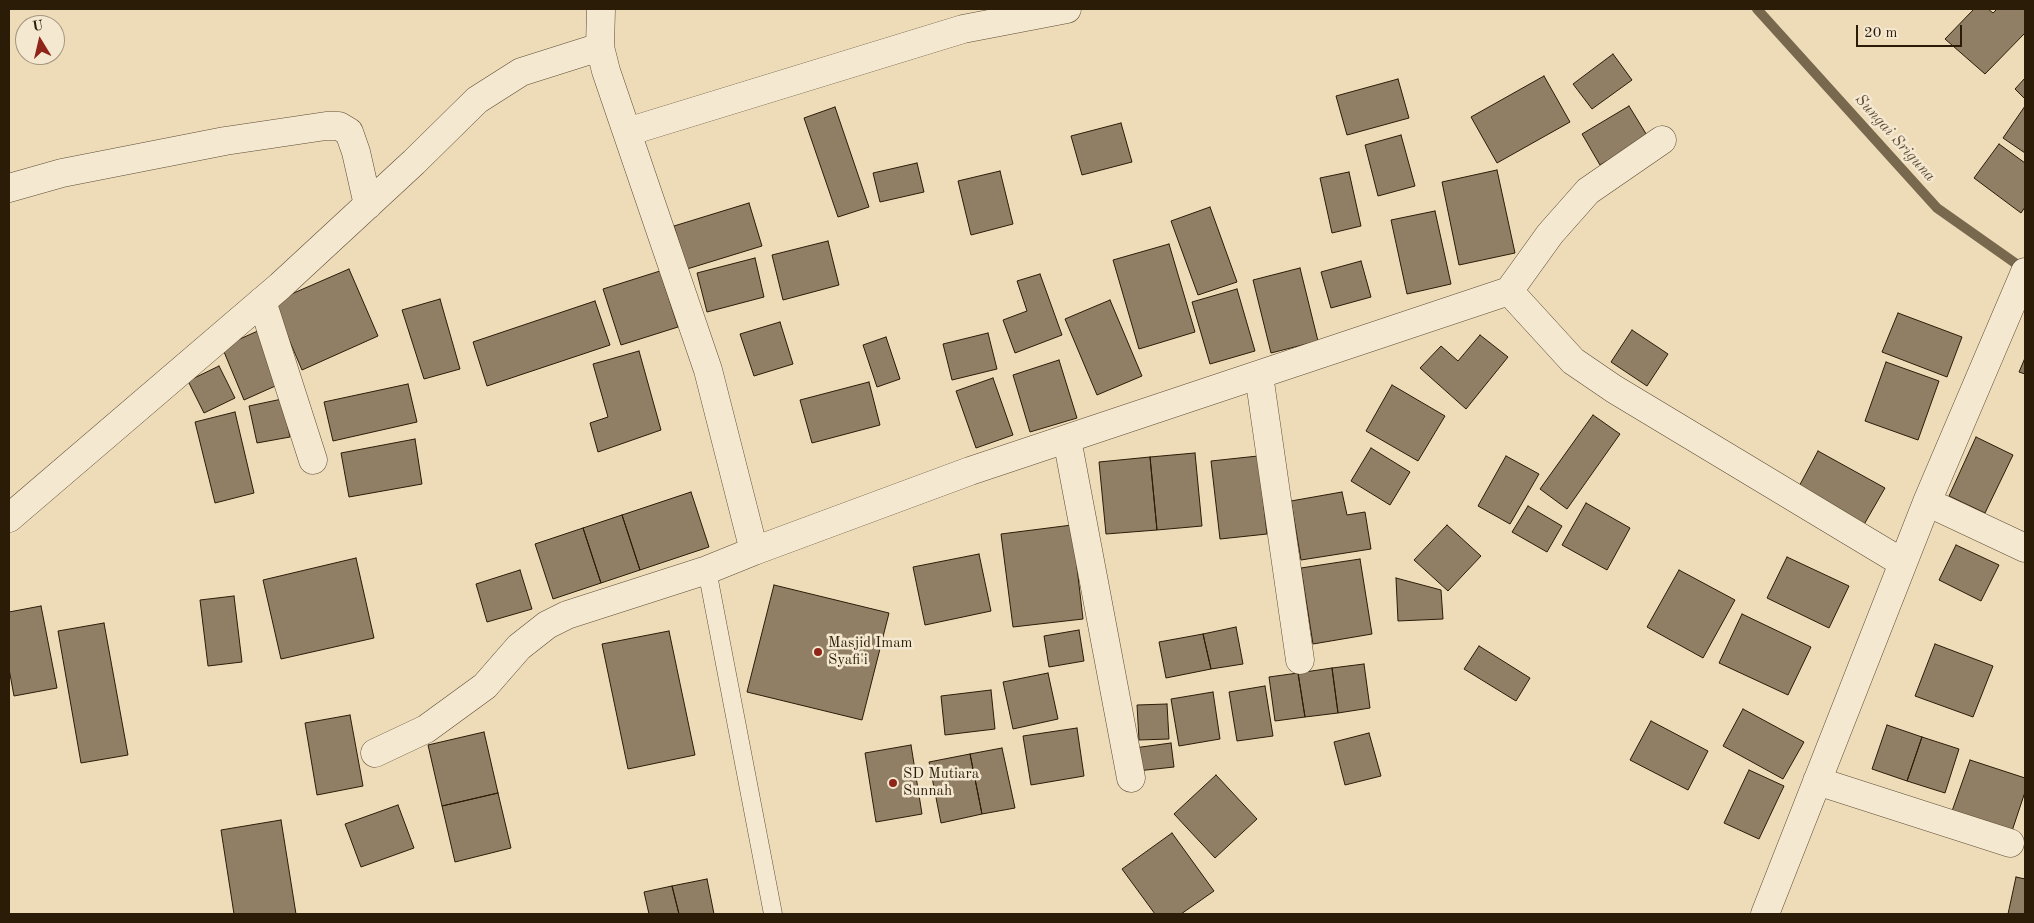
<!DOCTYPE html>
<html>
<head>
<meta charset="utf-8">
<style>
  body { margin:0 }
  #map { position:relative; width:2034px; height:923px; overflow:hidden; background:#eedbb8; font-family:"Old Standard TT",serif }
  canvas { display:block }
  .frame { position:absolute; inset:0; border:10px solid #2b1c08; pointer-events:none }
  .north { position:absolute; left:15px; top:15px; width:50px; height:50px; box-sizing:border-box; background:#f4e8d1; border:1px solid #a49681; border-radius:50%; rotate:351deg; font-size:14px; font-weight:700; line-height:20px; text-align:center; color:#2b1c08 }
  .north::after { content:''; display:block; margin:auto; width:18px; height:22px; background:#8f2418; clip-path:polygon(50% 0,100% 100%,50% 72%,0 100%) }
  .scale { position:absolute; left:1856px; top:25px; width:106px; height:22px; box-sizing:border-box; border:2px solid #2b1c08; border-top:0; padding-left:6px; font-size:15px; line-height:18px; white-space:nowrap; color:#2b1c08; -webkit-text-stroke:4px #f4e8d1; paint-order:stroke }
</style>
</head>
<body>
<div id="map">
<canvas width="2034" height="923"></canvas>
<div class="frame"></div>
<div class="north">U</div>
<div class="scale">20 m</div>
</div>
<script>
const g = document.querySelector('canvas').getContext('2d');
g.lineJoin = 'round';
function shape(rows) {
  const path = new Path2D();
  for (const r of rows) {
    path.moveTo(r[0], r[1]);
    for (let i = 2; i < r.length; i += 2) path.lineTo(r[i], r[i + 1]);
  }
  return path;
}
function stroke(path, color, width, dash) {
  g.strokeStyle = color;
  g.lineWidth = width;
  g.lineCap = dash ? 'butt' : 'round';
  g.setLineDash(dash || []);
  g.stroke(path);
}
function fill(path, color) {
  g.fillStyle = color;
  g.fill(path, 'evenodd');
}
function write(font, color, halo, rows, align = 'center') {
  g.font = font + ' "Old Standard TT",serif';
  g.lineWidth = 5;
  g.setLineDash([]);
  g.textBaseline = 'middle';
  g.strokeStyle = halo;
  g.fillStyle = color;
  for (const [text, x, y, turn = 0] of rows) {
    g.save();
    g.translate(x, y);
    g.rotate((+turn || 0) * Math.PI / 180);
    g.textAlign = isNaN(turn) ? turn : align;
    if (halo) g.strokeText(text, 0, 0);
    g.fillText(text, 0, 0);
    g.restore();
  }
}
const stream = shape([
  [1757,9,1937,208,2025,270]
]);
const building = shape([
  [1974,9,1988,9,1993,13,1997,9,2025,9,2025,33,1985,74,1945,39,1974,9],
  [1613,54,1632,80,1592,109,1573,84,1613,54],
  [1544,76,1570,122,1497,163,1471,117,1544,76],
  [2025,78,2025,99,2015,89,2025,78],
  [1398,79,1409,118,1347,135,1336,96,1398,79],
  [1629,106,1648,137,1600,165,1582,134,1629,106],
  [2025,106,2025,153,2003,138,2025,106],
  [835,107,869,207,838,217,804,118,835,107],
  [1121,123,1132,162,1082,175,1071,136,1121,123],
  [1401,135,1415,186,1378,196,1365,145,1401,135],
  [1999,144,2025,163,2025,207,2021,213,1974,178,1999,144],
  [917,163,924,192,880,202,873,173,917,163],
  [1497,170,1515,253,1459,265,1442,182,1497,170],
  [1000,171,1013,224,971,235,958,181,1000,171],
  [1349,172,1361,226,1332,233,1320,178,1349,172],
  [749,203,762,246,687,269,674,226,749,203],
  [1210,207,1237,282,1198,295,1171,221,1210,207],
  [1435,211,1451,284,1407,294,1391,220,1435,211],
  [828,241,839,285,783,300,772,255,828,241],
  [1169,244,1195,332,1139,349,1113,260,1169,244],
  [755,258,764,297,707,312,697,273,755,258],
  [1361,261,1371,297,1331,308,1321,272,1361,261],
  [1300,268,1318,341,1271,353,1253,280,1300,268],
  [349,269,378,336,302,370,273,302,349,269],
  [660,271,678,327,621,345,603,289,660,271],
  [1040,274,1062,335,1015,353,1003,320,1027,311,1017,281,1040,274],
  [1237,289,1255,351,1210,364,1192,302,1237,289],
  [440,299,460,369,424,379,402,310,440,299],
  [1110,300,1142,376,1097,395,1065,319,1110,300],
  [595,301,610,345,487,386,473,342,595,301],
  [1898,313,1962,337,1947,377,1882,352,1898,313],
  [780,322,793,364,754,376,740,334,780,322],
  [260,330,282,383,244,400,222,347,260,330],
  [1632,330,1668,354,1647,386,1611,362,1632,330],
  [988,333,997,369,952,380,943,344,988,333],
  [1480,335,1508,357,1466,409,1420,368,1441,346,1458,361,1480,335],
  [886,337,900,379,877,387,863,345,886,337],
  [639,351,661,430,598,452,590,423,608,417,593,364,639,351],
  [2025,358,2025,374,2019,372,2025,358],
  [1059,360,1077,418,1030,432,1013,375,1059,360],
  [1886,362,1939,381,1918,440,1865,421,1886,362],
  [219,366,235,398,204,413,188,381,219,366],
  [993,378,1013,435,976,448,956,391,993,378],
  [869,382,880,425,812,443,800,400,869,382],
  [408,384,417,422,333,441,324,402,408,384],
  [1392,385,1445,416,1418,461,1366,431,1392,385],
  [282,399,290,437,257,443,249,406,282,399],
  [235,412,254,493,215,503,195,422,235,412],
  [1593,415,1620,434,1567,509,1540,489,1593,415],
  [1976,437,2013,455,1985,513,1949,496,1976,437],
  [415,439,422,484,349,497,341,453,415,439],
  [1371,448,1410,472,1390,505,1351,481,1371,448],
  [1818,451,1885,488,1862,528,1796,492,1818,451],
  [1195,453,1202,526,1157,530,1150,457,1195,453],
  [1258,456,1267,534,1220,539,1211,461,1258,456],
  [1506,456,1539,474,1510,524,1478,506,1506,456],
  [1150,457,1157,530,1106,534,1099,462,1150,457],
  [691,492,709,547,640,570,622,515,691,492],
  [1342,492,1347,515,1365,512,1371,549,1301,560,1291,501,1342,492],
  [1586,503,1630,528,1607,570,1562,545,1586,503],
  [1528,506,1562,526,1547,552,1512,532,1528,506],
  [622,515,640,570,601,583,583,528,622,515],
  [1072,525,1083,619,1013,627,1001,534,1072,525],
  [1447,525,1481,556,1448,591,1414,560,1447,525],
  [583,528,601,583,553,599,535,544,583,528],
  [1956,545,1999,565,1981,601,1939,580,1956,545],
  [979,554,991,611,925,625,913,567,979,554],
  [1787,557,1849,586,1829,628,1767,598,1787,557],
  [356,558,374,638,281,659,263,580,356,558],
  [1360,559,1372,634,1313,644,1301,568,1360,559],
  [520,570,532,609,487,622,476,584,520,570],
  [1679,570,1735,600,1703,658,1647,627,1679,570],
  [1396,578,1441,590,1443,619,1398,621,1396,578],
  [774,585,889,613,862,720,747,692,774,585],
  [234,596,242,662,208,666,200,600,234,596],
  [41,606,57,688,14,696,9,669,9,612,41,606],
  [1742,614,1811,647,1788,695,1719,663,1742,614],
  [104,623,128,755,81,763,58,631,104,623],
  [1236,627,1243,664,1211,669,1203,634,1236,627],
  [1079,630,1084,661,1049,667,1044,636,1079,630],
  [669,631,695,755,628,769,602,644,669,631],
  [1203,634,1211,669,1166,678,1159,642,1203,634],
  [1935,644,1993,666,1973,717,1915,696,1935,644],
  [1479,646,1530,678,1516,701,1464,669,1479,646],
  [1364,664,1370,708,1338,713,1332,668,1364,664],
  [1332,668,1338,713,1305,717,1298,673,1332,668],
  [1048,673,1058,719,1013,729,1003,682,1048,673],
  [1298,673,1305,717,1275,721,1269,677,1298,673],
  [1265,686,1273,736,1237,741,1229,692,1265,686],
  [991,690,995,729,945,735,941,696,991,690],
  [1213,692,1220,739,1179,746,1171,699,1213,692],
  [1167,704,1169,739,1139,740,1137,705,1167,704],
  [1743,709,1804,742,1783,779,1723,746,1743,709],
  [350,715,363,786,317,795,305,723,350,715],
  [1651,721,1708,751,1688,790,1630,760,1651,721],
  [1887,725,1922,737,1907,781,1872,769,1887,725],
  [1077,728,1084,776,1031,785,1023,736,1077,728],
  [484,732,498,793,442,806,428,745,484,732],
  [1369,733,1381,776,1345,785,1334,742,1369,733],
  [1922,737,1959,749,1945,793,1907,781,1922,737],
  [1171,743,1174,767,1137,771,1134,748,1171,743],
  [911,745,922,814,876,822,865,753,911,745],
  [1002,748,1015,808,982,814,970,754,1002,748],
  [970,754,982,814,941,823,929,762,970,754],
  [1970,760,2025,778,2025,792,2011,834,1951,814,1970,760],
  [1749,770,1784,786,1759,839,1724,823,1749,770],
  [1216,775,1257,819,1215,858,1174,814,1216,775],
  [498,793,511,848,455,862,442,806,498,793],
  [398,805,414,848,361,867,345,824,398,805],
  [281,820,296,914,234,914,221,830,281,820],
  [1172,833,1214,891,1181,914,1155,914,1122,869,1172,833],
  [2016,877,2025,879,2025,914,2008,914,2016,877],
  [707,879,714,914,679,914,672,886,707,879],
  [672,886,679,914,649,914,644,892,672,886]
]);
const lane = shape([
  [707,570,773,914]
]);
const street = shape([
  [627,132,963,29,1067,9],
  [9,188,62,173,225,141,326,126,339,126,349,132,356,152,368,205],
  [2025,272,1927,502,2025,548],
  [1509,291,1573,361,1614,389,1903,563],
  [262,301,313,460],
  [1259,375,1300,660],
  [1067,439,1131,778],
  [9,518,280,286,414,162,477,100,521,72,600,47],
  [754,551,970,471,1509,291,1550,234,1588,191,1662,140],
  [375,753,426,729,485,686,519,647,547,625,567,615,707,570,754,551,708,370,606,71,600,47,601,9],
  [1817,781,2010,843],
  [1765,914,1927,502]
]);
const markers = [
  [818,652,5,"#8f2418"],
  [893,783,5,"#8f2418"]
];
const poiNames = [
  ["Masjid Imam",828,643],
  ["Syafi'i",828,660],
  ["SD Mutiara",903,774],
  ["Sunnah",903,791]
];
const waterNames = [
  ["Sungai Sriguna",1895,138,48]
];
stroke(stream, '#78684e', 10);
fill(building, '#907f64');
stroke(building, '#2b1c08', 1);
stroke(lane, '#5c4c34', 19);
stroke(street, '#5c4c34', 29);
stroke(lane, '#f4e8d1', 18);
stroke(street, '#f4e8d1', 28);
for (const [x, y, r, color] of markers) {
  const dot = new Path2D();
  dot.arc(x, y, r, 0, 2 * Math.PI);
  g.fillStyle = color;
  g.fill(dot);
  stroke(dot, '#f4e8d1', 2);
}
write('15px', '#2b1c08', '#f4e8d1', poiNames, 'left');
write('italic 16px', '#5f4e36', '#f4e8d1', waterNames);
</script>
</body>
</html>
